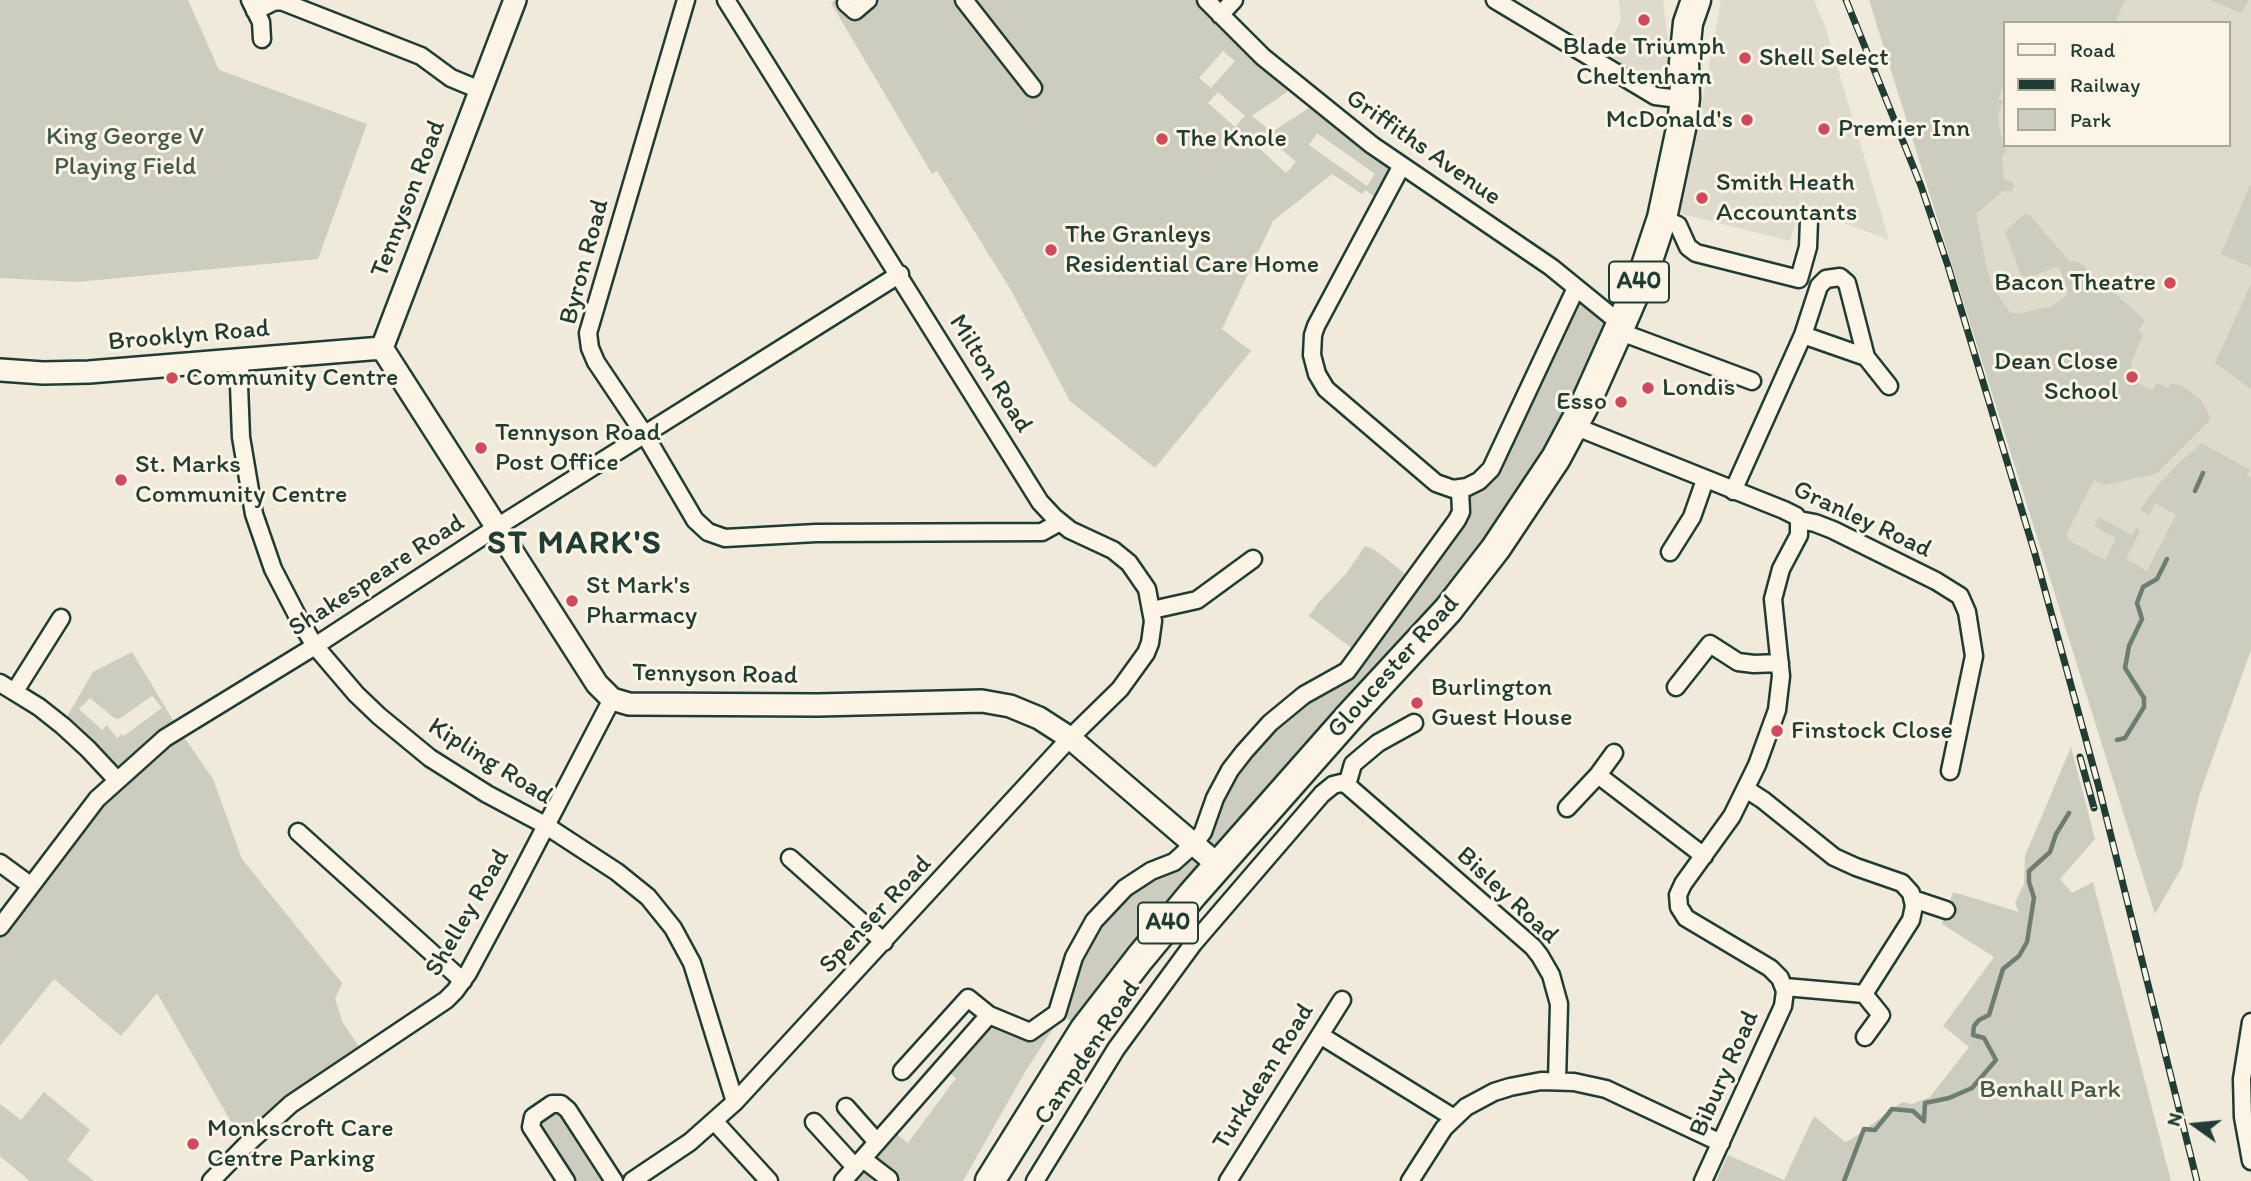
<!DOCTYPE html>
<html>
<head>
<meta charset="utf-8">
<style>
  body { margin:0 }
  #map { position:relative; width:2251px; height:1181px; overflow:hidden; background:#efeada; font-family:Itim,sans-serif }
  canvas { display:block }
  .legend { position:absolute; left:2003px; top:21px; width:228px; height:126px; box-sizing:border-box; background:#fcf5e5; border:2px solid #a4ab9e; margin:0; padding:9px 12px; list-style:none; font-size:21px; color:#1f3d34 }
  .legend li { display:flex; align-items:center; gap:14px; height:35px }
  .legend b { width:35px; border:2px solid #a4ab9e }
  .north { position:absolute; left:2160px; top:1090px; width:70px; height:70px; -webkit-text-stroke:5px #fcf5e5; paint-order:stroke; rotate:285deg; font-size:19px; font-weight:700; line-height:28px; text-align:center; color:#1f3d34 }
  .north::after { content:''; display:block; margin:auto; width:24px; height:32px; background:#1f3d34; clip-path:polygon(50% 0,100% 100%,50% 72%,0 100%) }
</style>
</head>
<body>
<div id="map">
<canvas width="2251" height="1181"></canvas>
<ul class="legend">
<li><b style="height:9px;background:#fcf5e5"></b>Road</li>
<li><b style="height:9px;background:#1f3d34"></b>Railway</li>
<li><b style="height:19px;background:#cccdbf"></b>Park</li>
</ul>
<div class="north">N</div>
</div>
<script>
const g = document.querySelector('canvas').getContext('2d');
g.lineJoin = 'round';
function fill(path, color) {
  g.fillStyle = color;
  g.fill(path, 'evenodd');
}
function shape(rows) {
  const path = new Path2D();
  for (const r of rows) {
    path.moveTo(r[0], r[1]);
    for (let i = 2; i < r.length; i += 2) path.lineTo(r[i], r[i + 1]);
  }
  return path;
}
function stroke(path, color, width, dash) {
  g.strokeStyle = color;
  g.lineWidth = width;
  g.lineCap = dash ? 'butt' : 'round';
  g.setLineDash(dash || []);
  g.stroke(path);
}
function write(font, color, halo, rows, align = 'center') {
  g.font = font + ' Itim,sans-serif';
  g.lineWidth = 6;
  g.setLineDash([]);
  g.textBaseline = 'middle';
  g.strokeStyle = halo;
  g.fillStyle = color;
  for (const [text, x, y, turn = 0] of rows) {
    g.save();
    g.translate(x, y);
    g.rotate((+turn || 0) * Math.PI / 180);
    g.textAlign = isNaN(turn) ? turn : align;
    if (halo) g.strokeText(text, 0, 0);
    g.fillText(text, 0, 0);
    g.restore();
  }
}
const built = shape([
  [1619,0,1663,0,1670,59,1666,92,1603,56,1621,20],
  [1721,0,1814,0,1825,26,1889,240,1800,206,1790,241,1674,212,1700,114],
  [1898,0,2251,0,2251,492,2166,590,2066,575,1989,284],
  [2004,23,2228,23,2228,145,2004,145]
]);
const green = shape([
  [0,0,188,0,219,70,367,124,318,259,77,282,0,278],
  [835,0,1206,0,1297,85,1252,116,1272,132,1318,102,1401,167,1382,202,1365,190,1362,194,1332,174,1273,221,1222,329,1251,351,1155,468,1070,401,1012,292,937,171,932,174,831,3],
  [1223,51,1235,61,1211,88,1199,78],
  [1218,92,1245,116,1235,127,1208,103],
  [1317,133,1375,174,1367,186,1309,145],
  [1269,138,1296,162,1286,173,1260,149],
  [1869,0,2125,0,2115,23,2004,23,2004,83,1998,99,2003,101,1998,113,1999,128,2006,152,2002,156,2004,179,2014,183,2012,191,2003,191,1976,214,1986,264,1993,289,2011,313,2021,313,2052,306,2068,294,2059,266,2027,278,2021,275,2005,232,2024,214,2029,214,2069,261,2079,262,2145,320,2139,331,2143,335,2131,362,2135,381,2152,391,2157,383,2168,388,2171,383,2182,386,2201,400,2209,414,2210,420,2156,474,2104,485,2094,480,2067,533,2068,540,2105,560,2116,538,2094,526,2098,517,2132,535,2136,528,2140,531,2126,559,2147,571,2176,515,2155,503,2149,515,2140,510,2156,487,2182,460,2202,443,2250,470,2247,474,2251,478,2251,650,2199,796,2182,867,2155,914],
  [2210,0,2249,0,2241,13],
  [2251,183,2251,267,2221,254],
  [2251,284,2251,389,2215,363],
  [1576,288,1621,324,1556,458,1085,1029,1057,1013,1094,921,1184,854,1230,770,1357,652,1309,616,1318,603,1346,574,1365,546,1375,550,1413,580,1461,502,1479,481],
  [132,652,179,730,213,779,242,859,342,983,335,999,343,1023,364,1054,245,1146,157,993,121,1036,54,979,0,1046,0,927,117,781,62,725,93,672],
  [152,696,162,708,124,736,122,734,117,738,107,725,102,730,79,709,90,698,114,718,119,719],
  [2071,747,2095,839,2060,879,2072,893,2093,882,2171,1181,1716,1181,1728,1155,1784,1180,1814,1116,1845,1142,1852,1139,1902,1102,1912,1104,1930,1097,1969,1047,1943,1026,1994,957,1942,924,1953,892,2019,912,2015,903,2024,884,2025,856],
  [1058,1021,1025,1072,963,1181,846,1181,895,1133,908,1143,956,1078,947,1071,988,1023,1024,1038],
  [44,1092,90,1130,67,1160,94,1181,30,1181,0,1156,0,1104,21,1120],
  [557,1103,614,1181,566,1181,533,1117]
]);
const stream = shape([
  [2195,491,2203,473],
  [2117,740,2125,738,2144,707,2144,698,2125,668,2129,646,2142,619,2137,603,2143,587,2157,579,2167,559],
  [1844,1181,1864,1129,1875,1130,1892,1109,1913,1111,1924,1121,1925,1103,1949,1098,1972,1088,1996,1060,1984,1038,1973,1035,1974,1026,1979,1020,1989,1015,2003,969,2019,956,2027,942,2034,898,2029,882,2029,871,2050,852,2056,834,2069,813]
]);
const street = shape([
  [250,0,261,22,262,39],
  [686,0,588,333,590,348,596,362,645,435,695,520,708,532,725,538,816,533,1042,532,1060,522],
  [964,0,1033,88],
  [1206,0,1263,57,1372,145,1551,267,1621,324],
  [1495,0,1655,96,1671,98,1685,92],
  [846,3,855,11,868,0],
  [255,11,273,2,281,1,421,56,451,78,480,90],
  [1220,15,1234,0],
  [1401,167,1316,326,1313,335,1312,355,1317,374,1326,389,1436,483,1453,489,1467,487,1479,481,1491,469,1576,288],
  [1662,218,1678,225,1688,247,1696,253,1799,279,1808,247,1809,220],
  [1618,331,1752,381],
  [1803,335,1866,357],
  [241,359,239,385,241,437,254,514,273,569,300,621,315,646,356,694,379,716,430,758,487,794,545,825,617,872,648,897,673,928,692,963,735,1102],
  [1574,426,1784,510,1796,516,1799,520,1815,523,1833,530,1936,581,1960,596,1967,612,1974,656,1950,771],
  [1733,491,1803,335,1819,286,1826,279,1840,277,1847,283,1866,357,1889,386],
  [1670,552,1692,517,1705,480],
  [1152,610,1197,600,1253,559],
  [0,683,39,707,63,726,88,749,117,780],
  [1676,687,1710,644,1738,662,1754,664,1780,663],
  [15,691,61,618],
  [1598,775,1704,856],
  [1347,785,1533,947,1540,956,1551,975,1559,1004,1557,1081],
  [1746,789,1763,800,1834,857,1856,867,1902,883,1911,893,1914,906,1911,920,1864,994],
  [1567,808,1598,775,1614,753],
  [298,832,463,981],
  [790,858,884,942],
  [0,863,30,885],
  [1913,899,1946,910],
  [0,927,97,799,165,738,315,646,497,527,900,274],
  [1785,987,1864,994,1881,1015,1865,1037],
  [1057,1013,1074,957,1094,921,1125,888,1151,871,1174,862,1194,844,1203,832,1215,798,1230,770,1244,752,1270,723,1304,695,1347,671,1457,520,1461,512,1460,489],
  [2251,1022,2242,1079,2243,1117,2251,1161],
  [1320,1035,1454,1118],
  [902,1071,968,998,989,1015],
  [846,1107,877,1142],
  [715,1122,769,1181],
  [814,1122,855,1167],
  [863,1159,889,1179],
  [211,1181,245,1146,291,1104,446,1000,455,991,468,973,512,891,612,699],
  [566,1181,531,1127,533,1117,552,1104,561,1104,568,1110,614,1181],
  [632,1181,690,1142,735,1102,1070,738,1120,689,1146,653,1150,643,1153,621,1147,589,1129,563,1113,550,1070,530,1054,517,1040,502,726,0],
  [843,1181,989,1015,1030,1032,1057,1013],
  [1035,1181,1116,1049,1193,944,1322,794,1333,785,1341,783,1347,785,1353,764,1378,743,1414,723],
  [1228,1181,1342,1000],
  [1410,1181,1444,1128,1466,1107,1494,1092,1510,1087,1541,1081,1574,1082,1606,1089,1721,1143],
  [1703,1181,1783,1006,1785,991,1780,978,1770,968,1686,918,1679,907,1678,895,1683,884,1732,816,1757,765,1777,710,1781,676,1773,599,1781,569,1799,535,1799,520]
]);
const secondary = shape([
  [382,348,597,684,612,699,629,704,818,705,982,701,1010,706,1039,718,1070,738,1218,865],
  [382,348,515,0],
  [0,370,43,373,89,372,382,348]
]);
const highway = shape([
  [990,1181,1085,1029,1140,958,1193,894,1351,715,1448,610,1496,548,1556,458,1587,400,1618,331,1645,269,1662,218,1682,124,1685,98,1684,62,1688,23,1696,0]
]);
const rail = shape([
  [1846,0,1921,186,1948,266,2035,554,2098,784,2197,1181],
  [2080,757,2094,808]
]);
const markers = [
  [1644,20,7,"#d1495b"],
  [1745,58,7,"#d1495b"],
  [1747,120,7,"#d1495b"],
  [1824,129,7,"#d1495b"],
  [1162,139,7,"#d1495b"],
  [1702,198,7,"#d1495b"],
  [1051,250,7,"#d1495b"],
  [2170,283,7,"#d1495b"],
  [2132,377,7,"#d1495b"],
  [172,378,7,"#d1495b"],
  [1648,388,7,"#d1495b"],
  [1621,402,7,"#d1495b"],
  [481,448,7,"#d1495b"],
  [121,480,7,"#d1495b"],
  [572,601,7,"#d1495b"],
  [1417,703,7,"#d1495b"],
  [1777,731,7,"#d1495b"],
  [193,1144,7,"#d1495b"]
];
const shields = [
  [1639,282,60],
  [1168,923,60]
];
const shieldNames = [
  ["A40",1639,282],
  ["A40",1168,923]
];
const poiNames = [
  ["Blade Triumph",1644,47,"center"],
  ["Cheltenham",1644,77,"center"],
  ["Shell Select",1759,58],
  ["McDonald's",1733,120,"right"],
  ["Premier Inn",1838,129],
  ["The Knole",1176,139],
  ["Smith Heath",1716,183],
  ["Accountants",1716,213],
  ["The Granleys",1065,235],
  ["Residential Care Home",1065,265],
  ["Bacon Theatre",2156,283,"right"],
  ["Dean Close",2118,362,"right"],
  ["School",2118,392,"right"],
  ["Community Centre",186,378],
  ["Londis",1662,388],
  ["Esso",1607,402,"right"],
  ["Tennyson Road",495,433],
  ["Post Office",495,463],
  ["St. Marks",135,465],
  ["Community Centre",135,495],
  ["St Mark's",586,586],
  ["Pharmacy",586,616],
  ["Burlington",1431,688],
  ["Guest House",1431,718],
  ["Finstock Close",1791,731],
  ["Monkscroft Care",207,1129],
  ["Centre Parking",207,1159]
];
const parkNames = [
  ["King George V",125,137],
  ["Playing Field",125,167],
  ["Benhall Park",2050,1090]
];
const streetNames = [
  ["Griffiths Avenue",1423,148,35],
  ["Tennyson Road",409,199,-69],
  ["Byron Road",585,262,-75],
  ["Brooklyn Road",189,336,-5],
  ["Milton Road",990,374,58],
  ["Granley Road",1862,520,25],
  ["Shakespeare Road",377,576,-33],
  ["Gloucester Road",1394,667,-48],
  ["Tennyson Road",715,675,1],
  ["Kipling Road",490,762,32],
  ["Bisley Road",1507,896,43],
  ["Shelley Road",468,913,-60],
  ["Spenser Road",876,915,-47],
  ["Campden Road",1088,1053,-56],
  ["Bibury Road",1725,1074,-66],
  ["Turkdean Road",1264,1077,-58]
];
const districtNames = [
  ["ST MARK'S",575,545]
];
fill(built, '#dedbcc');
fill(green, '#cccdbf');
stroke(stream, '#6c7d71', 4.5);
stroke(street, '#1f3d34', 21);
stroke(secondary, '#1f3d34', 26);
stroke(highway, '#1f3d34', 33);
stroke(street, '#fcf5e5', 16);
stroke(secondary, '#fcf5e5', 21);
stroke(highway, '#fcf5e5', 28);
stroke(rail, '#1f3d34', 7);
stroke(rail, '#fcf5e5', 4.5, [13]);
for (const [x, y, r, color] of markers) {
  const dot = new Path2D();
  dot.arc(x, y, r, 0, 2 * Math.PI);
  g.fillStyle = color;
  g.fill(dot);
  stroke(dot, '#fcf5e5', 2.5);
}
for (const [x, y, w] of shields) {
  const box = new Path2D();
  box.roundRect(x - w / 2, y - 20.5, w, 41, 5);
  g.fillStyle = '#fcf5e5';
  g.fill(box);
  stroke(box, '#1f3d34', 2);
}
write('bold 24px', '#1f3d34', null, shieldNames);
write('26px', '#1f3d34', '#fcf5e5', poiNames, 'left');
write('26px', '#425a50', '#fcf5e5', parkNames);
write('26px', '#1f3d34', '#fcf5e5', streetNames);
g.letterSpacing = '2px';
write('bold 33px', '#1f3d34', '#fcf5e5', districtNames);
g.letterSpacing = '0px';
</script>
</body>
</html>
